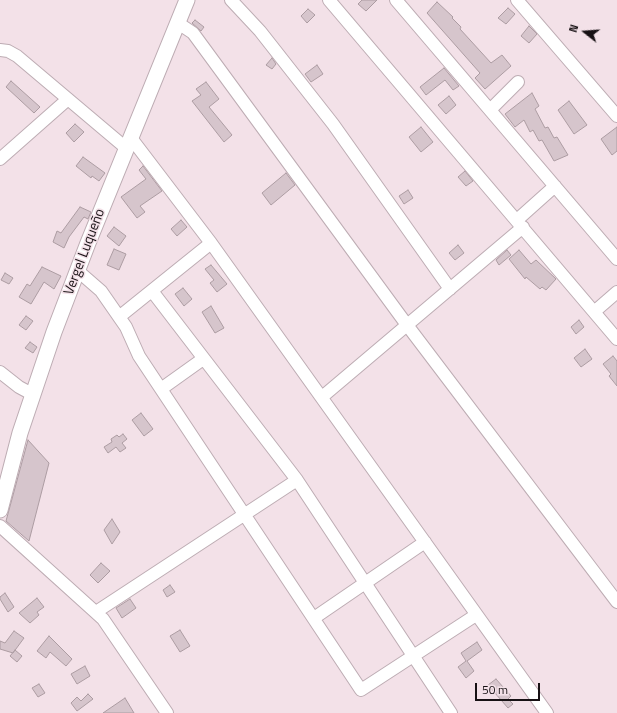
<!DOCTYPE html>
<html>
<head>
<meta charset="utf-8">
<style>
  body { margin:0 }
  #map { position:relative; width:617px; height:713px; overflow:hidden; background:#f3e1e8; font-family:"Titillium Web",sans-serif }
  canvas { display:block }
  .north { position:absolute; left:565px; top:12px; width:40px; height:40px; -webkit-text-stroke:3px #f3e1e8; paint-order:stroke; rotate:287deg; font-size:11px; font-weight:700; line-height:16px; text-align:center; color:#171114 }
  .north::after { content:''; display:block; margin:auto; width:14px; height:18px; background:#171114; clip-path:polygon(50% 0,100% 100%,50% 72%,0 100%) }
  .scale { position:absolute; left:475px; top:683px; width:65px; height:18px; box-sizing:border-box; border:2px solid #171114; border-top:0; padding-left:5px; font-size:12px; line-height:14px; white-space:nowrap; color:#171114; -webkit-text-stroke:3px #f3e1e8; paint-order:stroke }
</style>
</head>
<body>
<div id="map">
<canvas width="617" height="713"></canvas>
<div class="north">N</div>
<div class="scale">50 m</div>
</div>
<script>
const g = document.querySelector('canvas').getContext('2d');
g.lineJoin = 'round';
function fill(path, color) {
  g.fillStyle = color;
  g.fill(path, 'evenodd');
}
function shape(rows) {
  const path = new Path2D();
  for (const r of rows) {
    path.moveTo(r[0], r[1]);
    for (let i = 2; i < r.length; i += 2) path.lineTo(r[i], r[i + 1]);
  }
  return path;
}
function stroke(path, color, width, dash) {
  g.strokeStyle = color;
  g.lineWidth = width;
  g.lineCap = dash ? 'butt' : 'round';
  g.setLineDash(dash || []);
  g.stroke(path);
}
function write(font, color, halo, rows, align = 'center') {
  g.font = font + ' "Titillium Web",sans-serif';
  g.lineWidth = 3;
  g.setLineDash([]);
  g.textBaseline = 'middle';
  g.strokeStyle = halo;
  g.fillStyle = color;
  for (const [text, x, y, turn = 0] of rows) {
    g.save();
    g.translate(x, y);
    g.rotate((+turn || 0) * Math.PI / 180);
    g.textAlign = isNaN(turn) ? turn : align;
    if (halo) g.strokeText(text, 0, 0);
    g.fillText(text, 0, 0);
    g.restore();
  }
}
const building = shape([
  [362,0,377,0,366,11,358,4,362,0],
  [437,2,453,17,452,18,461,27,460,29,491,63,502,55,511,66,485,89,475,78,480,73,427,13,437,2],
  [508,8,515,14,506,24,498,18,508,8],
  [308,9,315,15,307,23,301,16,308,9],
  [195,20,204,27,201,31,192,23,195,20],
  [529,26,537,34,529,43,521,36,529,26],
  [272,58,276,64,272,69,266,65,272,58],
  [317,65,323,74,311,82,305,74,317,65],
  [444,68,459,86,453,90,445,80,426,95,420,87,444,68],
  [11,81,40,107,34,113,6,87,11,81],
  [206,82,219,99,209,107,232,135,224,142,192,101,201,95,196,89,206,82],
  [532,93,539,106,535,109,545,128,548,127,554,138,557,137,568,155,554,161,542,140,539,141,533,130,530,132,524,120,515,127,505,114,532,93],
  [449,96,456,105,446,114,438,105,449,96],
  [569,101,587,125,574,134,558,110,569,101],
  [75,124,84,132,74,142,66,133,75,124],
  [421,127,433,142,421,152,409,137,421,127],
  [617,127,617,151,612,155,601,139,617,127],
  [83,157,105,173,99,181,92,176,91,178,76,166,83,157],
  [143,166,162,191,140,206,145,212,137,218,121,197,146,179,139,170,143,166],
  [465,171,473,181,466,186,458,177,465,171],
  [286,173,295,185,271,205,262,193,286,173],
  [408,190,413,198,404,204,399,196,408,190],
  [80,207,91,212,88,219,84,217,69,237,64,248,53,242,57,231,61,233,80,207],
  [181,220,187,227,177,236,171,229,181,220],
  [114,227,126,236,119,246,107,236,114,227],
  [458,245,464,253,455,260,449,253,458,245],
  [114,249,126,254,119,270,107,265,114,249],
  [507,250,511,255,499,265,496,260,507,250],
  [519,250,531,264,536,260,556,279,546,290,542,287,540,289,526,277,525,279,509,259,519,250],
  [211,265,227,284,217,292,210,283,214,280,205,269,211,265],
  [42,267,61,276,54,289,44,282,31,304,19,297,27,284,30,286,42,267],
  [5,273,13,278,9,284,1,280,5,273],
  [183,288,192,299,184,306,175,294,183,288],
  [211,306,224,328,215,333,202,312,211,306],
  [26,316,33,321,26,330,19,325,26,316],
  [579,320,584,327,576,334,571,327,579,320],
  [30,342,37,347,33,353,25,348,30,342],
  [585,349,592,359,581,367,574,358,585,349],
  [613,356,617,361,617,386,609,376,611,374,603,364,613,356],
  [141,413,153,429,144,436,132,420,141,413],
  [123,434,127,439,122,443,126,448,120,452,116,447,108,453,104,447,112,442,111,439,117,435,119,437,123,434],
  [28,440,49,463,29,541,6,521,28,440],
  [112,519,120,532,112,544,104,530,112,519],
  [101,563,110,571,98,583,90,575,101,563],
  [170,585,175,592,167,597,163,590,170,585],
  [5,593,14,607,8,612,0,599,0,597,5,593],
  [37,598,44,607,37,612,39,615,30,623,19,613,37,598],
  [130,599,136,608,122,618,116,608,130,599],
  [180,630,190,646,180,652,170,636,180,630],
  [14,631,24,638,13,653,0,649,0,641,5,643,14,631],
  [49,636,72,659,66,666,50,652,46,658,37,651,49,636],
  [477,642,482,650,467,661,474,671,466,678,458,667,466,661,461,653,477,642],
  [15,650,22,656,17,662,10,656,15,650],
  [85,666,90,676,77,684,71,674,85,666],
  [496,679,511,696,508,699,513,704,508,708,488,685,496,679],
  [39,684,45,693,38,697,32,688,39,684],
  [88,694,93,699,77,711,71,703,77,697,81,701,88,694],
  [125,698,134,713,103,713,125,698]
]);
const minor = shape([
  [231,0,260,31,333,124,450,289],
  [329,0,617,339],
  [396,0,617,259],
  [517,0,617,116],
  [178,23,193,33,407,325,617,602],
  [0,50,8,51,17,56,126,148],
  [490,110,518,82],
  [131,138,211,243,547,713],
  [0,159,68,99],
  [517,220,555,186],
  [78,271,101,291,126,327,139,356,361,690,476,615],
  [152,291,297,480,451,713],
  [594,312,617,292],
  [119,317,211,243],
  [0,372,19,387,32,394],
  [161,389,203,359],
  [322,397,523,227],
  [0,526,103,619,167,713],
  [96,612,297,480],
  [314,618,425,542]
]);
const major = shape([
  [0,510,20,433,54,332,88,243,187,0]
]);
const streetNames = [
  ["Vergel Luqueño",85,252,-69]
];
fill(building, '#d6c5cc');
stroke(building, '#ac9ca2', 1);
stroke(minor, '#bdacb3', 14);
stroke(major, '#bdacb3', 17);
stroke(minor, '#fff', 12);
stroke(major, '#fff', 15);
write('14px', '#171114', '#f3e1e8', streetNames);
</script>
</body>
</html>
